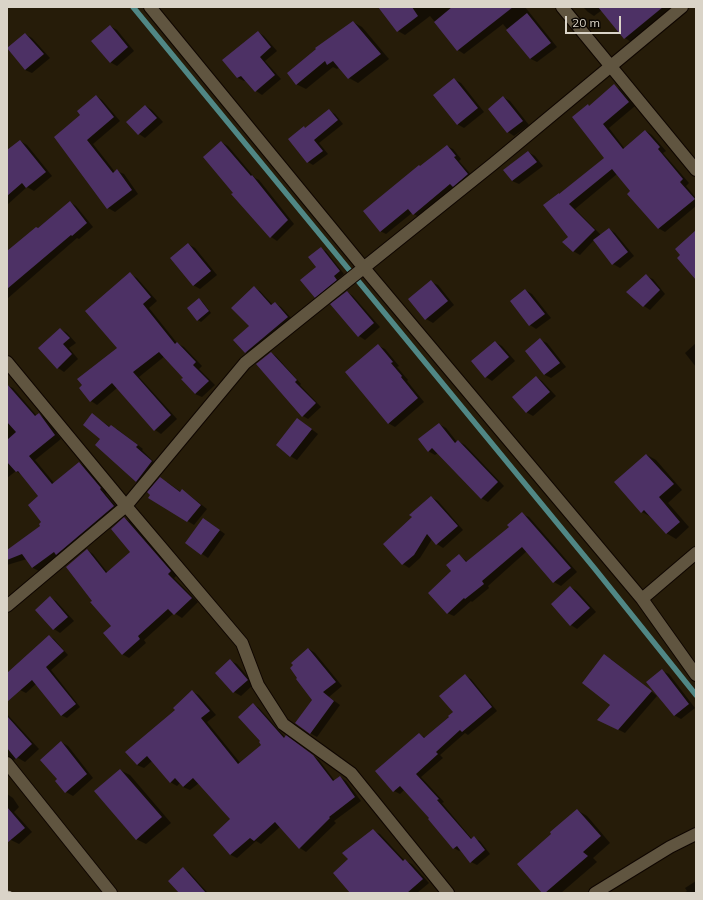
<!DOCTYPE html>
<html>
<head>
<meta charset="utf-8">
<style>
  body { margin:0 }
  #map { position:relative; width:703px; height:900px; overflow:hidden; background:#261c09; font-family:Mulish,sans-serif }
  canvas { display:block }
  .frame { position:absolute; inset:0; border:8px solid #dad4c8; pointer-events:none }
  .scale { position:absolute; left:565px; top:16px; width:56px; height:18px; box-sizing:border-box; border:2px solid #dad4c8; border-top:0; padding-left:5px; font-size:12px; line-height:14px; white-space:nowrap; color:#dad4c8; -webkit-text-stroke:3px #0b0702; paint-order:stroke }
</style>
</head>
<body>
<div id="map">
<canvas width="703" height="900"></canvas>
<div class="frame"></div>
<div class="scale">20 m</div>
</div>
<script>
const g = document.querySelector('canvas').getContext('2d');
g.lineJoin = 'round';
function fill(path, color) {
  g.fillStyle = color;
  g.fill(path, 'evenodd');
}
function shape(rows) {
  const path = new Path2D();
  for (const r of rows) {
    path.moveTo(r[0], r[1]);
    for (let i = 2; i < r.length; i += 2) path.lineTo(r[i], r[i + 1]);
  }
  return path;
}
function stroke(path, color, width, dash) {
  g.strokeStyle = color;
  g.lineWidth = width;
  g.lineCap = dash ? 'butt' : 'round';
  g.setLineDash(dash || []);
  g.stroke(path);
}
const shadow = shape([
  [379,7,525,7,557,47,537,62,531,59,503,24,464,54,458,50,430,16,405,35,398,31],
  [583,7,679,7,631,42,625,38,602,10,594,16,588,12],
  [353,22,362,27,389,59,358,83,349,78,340,67,337,69,333,67,306,89,296,84],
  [110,26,117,30,134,51,117,66,110,62],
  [258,32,264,36,277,51,265,61,281,79,262,95,256,91,246,80,244,81,238,78,223,60],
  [25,34,32,38,50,58,32,73,25,70],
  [455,80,461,83,484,112,464,128,457,124],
  [614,86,620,89,635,106,609,128,625,149,646,131,652,135,666,151,663,153,689,183,686,186,696,198,696,206,665,232,658,228,617,174,575,209,601,235,609,229,615,233,634,256,620,268,613,264,594,240,580,255,573,251,560,195,605,158,590,107],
  [96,96,102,100,120,121,93,144,115,172,117,171,124,174,138,194,115,212,108,208,55,137,81,115],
  [503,97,510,101,529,125,514,136,508,132],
  [146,106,152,110,163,122,145,138,139,134,128,122],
  [329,111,335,114,343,124,319,143,328,154,313,165,308,162,289,139,306,129],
  [20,141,27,145,52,176,34,191,27,187,7,205,7,152],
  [221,142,228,146,255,178,259,180,294,224,277,241,271,237,233,194,234,193],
  [447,146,453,149,461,159,459,161,474,178,419,217,412,213,386,234,380,231],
  [528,152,535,156,543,166,519,184,512,181],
  [70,202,76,206,93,227,79,239,77,238,7,299,7,253],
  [188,244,195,248,217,275,200,289,193,285],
  [321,249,326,251,344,274,338,279,341,283,320,300,315,297,317,267],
  [130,274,137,278,157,301,149,308,177,343,184,347,202,366,199,369,215,385,202,397,195,394,182,379,184,378,165,356,139,377,177,419,161,434,155,430,117,388,97,405,91,401,118,348],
  [646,276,653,279,665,294,650,310,644,306,627,292],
  [431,282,438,285,454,305,433,323,426,319],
  [254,288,260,291,273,305,275,303,281,307,294,321,253,356,246,352,234,340,250,326],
  [525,290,532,294,551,318,536,329,530,325],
  [347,292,353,296,380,327,365,340,359,336],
  [199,300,202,301,211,313,201,322,198,320],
  [60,329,67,333,76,343,69,348,78,359,64,372,58,368],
  [540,340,547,343,566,367,551,378,545,375,526,351],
  [495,342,502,346,515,361,492,381,486,377],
  [696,343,696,367,685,353],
  [379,346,385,349,399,366,397,367,408,380,407,381,424,402,395,427,388,423],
  [271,353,276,356,301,384,300,385,321,407,308,419,303,416,257,364],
  [536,377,542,381,556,396,533,416,526,412],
  [7,385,13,388,37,416,39,414,45,418,61,439,35,460,54,483,79,463,86,467,107,492,106,494,120,510,39,571,33,568,27,559,7,565,7,551,42,526,43,522,40,497,22,475,16,471,7,478],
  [92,414,110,427,117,429,143,449,142,450,157,465,142,485,136,482,97,445,102,438],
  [298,419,318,434,297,460,290,456],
  [439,424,446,428,457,442,458,441,465,445,504,486,488,502,481,498,438,453,435,455,428,451],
  [647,455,656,460,682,490,668,503,689,527,676,539,666,533,651,517,642,512],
  [167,482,181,492,188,494,207,509,194,525,150,498],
  [431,497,438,501,463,530,443,548,437,544,432,539,420,558,409,568,403,564,413,518],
  [522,514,529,517,577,572,561,586,554,582,527,551,488,586,489,588,472,602,471,601,454,616,447,613,453,571,460,556,468,562,510,527],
  [124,518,131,522,177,575,174,578,198,602,182,618,174,613,144,640,146,643,129,658,122,654,112,626,93,601,87,550,93,554,108,573,131,552],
  [210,523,225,534,208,558,186,543],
  [570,587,577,591,596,612,577,629,571,625],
  [50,598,56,601,74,621,60,633,54,629],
  [49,636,54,639,68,655,51,670,80,707,67,718,61,715,36,684,26,693,20,690,7,675],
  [309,649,315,653,342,686,329,697,340,705,317,737,310,733,313,700,299,678],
  [611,659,657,696,625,733,605,723,612,705],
  [231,661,237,664,254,684,241,696,234,692,217,673],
  [662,671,669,674,695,708,681,719,674,715],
  [465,676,471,679,497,711,468,735,465,733,440,755,443,758,421,777,444,802,442,803,472,839,474,838,480,841,490,854,477,865,471,862,461,850,459,851,454,848,430,818,405,789,400,794,394,791,419,734,426,738,454,712],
  [193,692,199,695,216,715,207,722,241,764,263,745,253,704,259,708,285,737,292,740,319,760,335,781,340,777,346,781,361,801,334,821,336,823,306,852,300,848,281,826,261,844,256,841,237,858,231,855,214,835,231,819,199,783,190,790,183,787,180,783,177,786,170,782,152,761,144,768,137,765,176,710],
  [7,714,39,749,25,762,18,758,11,761,7,768],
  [61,742,68,746,93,778,73,796,66,792],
  [120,770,130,775,171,823,146,844,136,839],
  [7,794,13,798,19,807,14,812,32,832,19,844,11,840,7,835],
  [577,810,587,816,610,843,593,858,597,862,561,893,544,893,553,834],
  [373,831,380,834,405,861,412,864,429,883,417,893,352,893],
  [183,869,189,872,207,892,205,893,180,893],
  [696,881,696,893,684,893,687,891,685,888]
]);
const stream = shape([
  [133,7,595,569,696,695]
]);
const building = shape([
  [378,7,412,7,418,16,397,32],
  [452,7,513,7,457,51,434,22],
  [598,7,663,7,624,39],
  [527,13,551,43,530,59,506,30],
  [353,21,381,54,348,79,333,61,327,65,325,61,296,85,287,73,316,49,315,48],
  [110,25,128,47,110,63,91,41],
  [258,31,271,47,260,57,275,75,255,92,241,76,237,78,222,60],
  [25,33,44,54,25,70,7,48],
  [454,78,478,108,457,125,433,95],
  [614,84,629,102,603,124,623,149,645,130,660,147,658,149,683,179,680,182,695,199,658,229,627,194,630,191,612,169,569,204,595,230,573,252,562,242,568,237,543,205,559,193,559,194,604,158,572,117,588,104,589,106],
  [96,95,114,117,87,140,113,173,117,169,132,190,107,209,54,137,80,115,77,111],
  [503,96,523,121,507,133,488,109],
  [145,105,157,118,138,135,126,122],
  [329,109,338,120,314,140,323,151,307,163,288,139,304,126,305,128],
  [20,140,46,172,26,188,22,183,7,196,7,150],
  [221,141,251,176,252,175,288,220,270,238,231,194,233,193,203,157],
  [447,145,456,156,454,157,468,174,453,187,450,184,413,215,408,209,380,232,363,211,419,165,420,166],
  [528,151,537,162,512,181,503,170],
  [70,201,87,223,72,236,71,235,7,289,7,251,36,227,38,228],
  [609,228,628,252,612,265,593,240],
  [696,230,696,280,677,258,680,255,675,249],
  [188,243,211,271,193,286,170,258],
  [321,247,340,271,334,276,337,280,315,298,300,280,316,267,308,257],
  [130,272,151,297,143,304,175,344,177,342,196,362,193,365,209,381,195,394,181,379,183,378,159,352,133,372,171,415,154,431,112,383,90,402,79,388,82,385,77,379,117,348,85,311],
  [646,274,660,290,643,307,626,292],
  [431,280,448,301,425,320,408,299],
  [254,286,271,305,275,302,288,317,245,353,233,340,249,326,231,308],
  [525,289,545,314,529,326,510,301],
  [347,291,374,323,358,337,330,304],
  [199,298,209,311,197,321,187,308],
  [60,328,70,338,63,344,72,354,57,369,38,348],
  [540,338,560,363,544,375,525,351],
  [495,341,509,357,485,378,471,361],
  [378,344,393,362,391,363,402,376,401,377,418,398,388,424,345,372],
  [271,352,297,380,295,382,316,403,302,417,256,364],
  [536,376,550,392,526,413,512,397],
  [7,384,35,416,39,413,55,435,29,456,52,484,79,462,101,488,100,489,114,506,56,555,54,552,32,568,22,554,7,560,7,550,40,526,39,524,41,522,28,505,38,496,18,471,16,472,7,462,7,440,16,432,7,422],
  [92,413,109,427,111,425,138,445,136,447,152,461,136,482,95,445,100,439,83,425],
  [297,418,312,429,290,457,276,445],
  [439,423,455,443,458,440,498,482,481,499,432,448,428,452,418,439],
  [646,454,674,484,659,497,680,522,666,534,644,510,641,513,614,482],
  [160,477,180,492,182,489,201,505,187,522,148,498,150,495,147,492],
  [431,496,458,526,436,545,427,534,414,555,402,565,383,544,412,517,409,515],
  [522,512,571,568,553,583,522,547,482,581,484,584,465,599,464,598,447,614,428,593,451,571,446,565,459,554,466,562,509,527,507,525],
  [124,517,171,571,168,574,192,598,174,615,168,609,138,636,140,639,122,655,103,633,111,626,90,602,92,601,66,567,87,549,106,573,130,552,111,529],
  [203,518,220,530,201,555,185,543],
  [570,586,590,608,570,626,551,604],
  [50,596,68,617,53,630,35,610],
  [49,635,64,651,46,667,76,704,61,716,32,680,7,702,7,673],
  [308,648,336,682,323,692,334,701,310,734,295,723,312,700,296,679,297,678,290,668,293,665,291,663],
  [604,654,652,691,618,730,597,720,610,705,582,683],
  [230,659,248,680,233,693,215,673],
  [662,669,689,704,674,716,646,682],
  [465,674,492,707,462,732,460,730,436,752,438,754,416,774,439,799,437,800,471,839,474,836,485,850,470,863,457,846,453,849,428,819,429,818,400,786,393,792,375,771,419,733,424,738,449,717,448,716,453,712,439,696],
  [192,690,210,711,201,718,238,764,261,745,259,742,260,741,238,717,253,703,284,738,286,735,313,755,333,781,340,776,355,797,329,817,330,818,299,849,275,822,254,841,250,838,230,855,213,835,230,819,193,778,183,787,175,778,170,783,147,756,137,765,125,752,175,710,173,708],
  [7,716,32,744,16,759,7,748],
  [61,741,87,774,65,793,55,781,57,779,40,760],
  [120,769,162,817,136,840,94,791],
  [7,807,25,828,7,843],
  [577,809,601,836,583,852,588,856,545,893,542,893,517,864,551,834,550,832],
  [373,829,403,861,405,859,423,879,407,893,350,893,333,873,348,859,342,853],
  [183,867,206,893,179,893,168,881]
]);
const minor = shape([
  [150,7,364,268,642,599,696,675],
  [562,7,696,170],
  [7,362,126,506,242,643,258,685,283,724,351,773,448,893],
  [642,599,696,553],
  [7,606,126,506,245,363,493,164,682,7],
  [7,763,111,893],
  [595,893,670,847,696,834]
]);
const rail = shape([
  [7,892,11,893]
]);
fill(shadow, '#0007');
stroke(stream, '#508785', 5.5);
fill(building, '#4d3165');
stroke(minor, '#0f0600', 14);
stroke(minor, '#605540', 12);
stroke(rail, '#afa89b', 3, [5, 5]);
</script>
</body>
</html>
